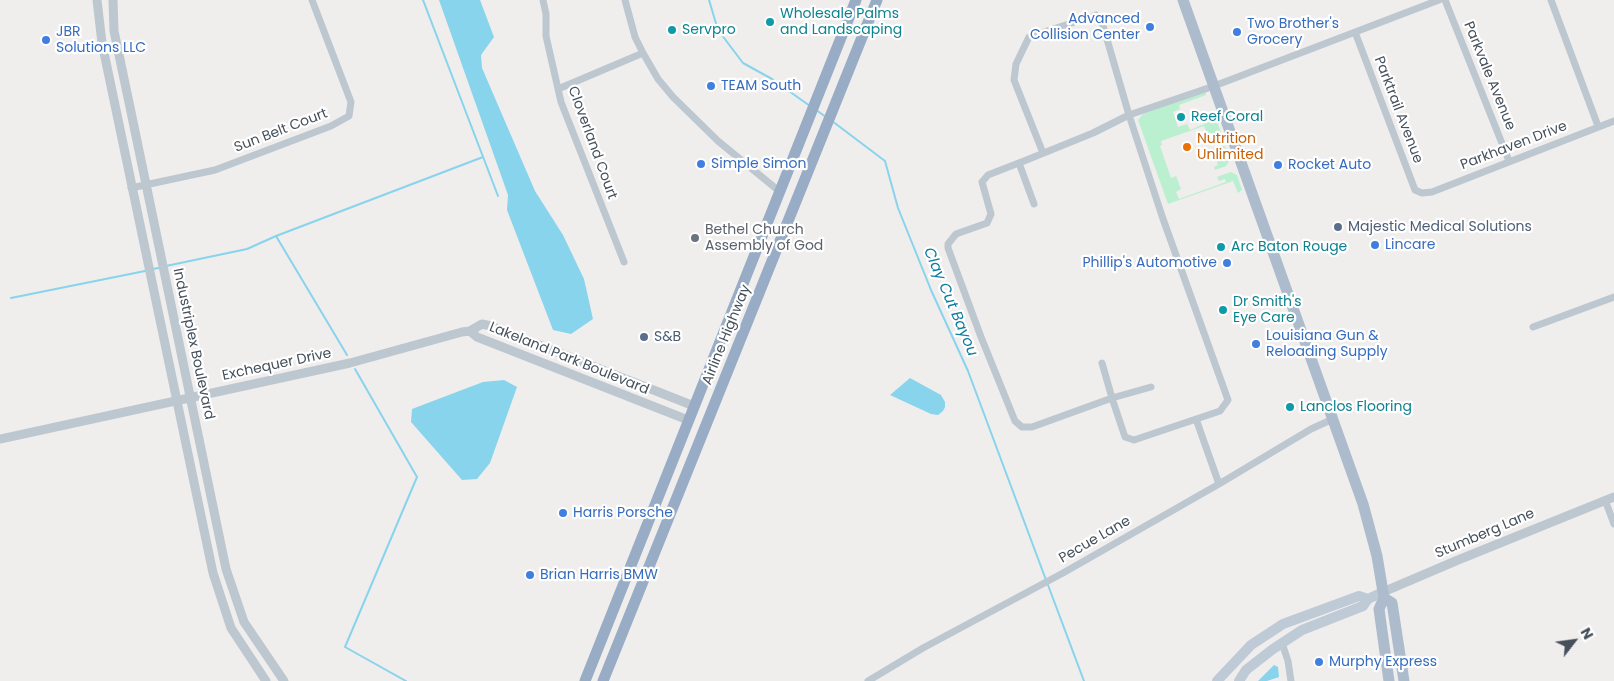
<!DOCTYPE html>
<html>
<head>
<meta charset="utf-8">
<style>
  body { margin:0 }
  #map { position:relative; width:1614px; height:681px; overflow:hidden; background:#f0eded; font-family:Poppins,sans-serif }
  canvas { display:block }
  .north { position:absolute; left:1549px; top:616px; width:50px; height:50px; -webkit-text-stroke:4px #fff; paint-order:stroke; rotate:60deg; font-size:14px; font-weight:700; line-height:20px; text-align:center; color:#45505b }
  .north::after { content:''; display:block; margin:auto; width:18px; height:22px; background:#45505b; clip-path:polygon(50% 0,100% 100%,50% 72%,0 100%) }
</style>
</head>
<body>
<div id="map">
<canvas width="1614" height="681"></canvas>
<div class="north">N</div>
</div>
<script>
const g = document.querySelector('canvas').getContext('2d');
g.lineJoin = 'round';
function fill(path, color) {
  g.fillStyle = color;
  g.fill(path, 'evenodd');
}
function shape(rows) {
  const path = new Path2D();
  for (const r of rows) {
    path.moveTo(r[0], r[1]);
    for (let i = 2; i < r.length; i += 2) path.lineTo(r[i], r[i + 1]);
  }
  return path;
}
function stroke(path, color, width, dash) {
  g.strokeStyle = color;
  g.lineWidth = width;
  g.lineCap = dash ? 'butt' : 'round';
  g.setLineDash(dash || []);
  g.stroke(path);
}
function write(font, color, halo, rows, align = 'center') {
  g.font = font + ' Poppins,sans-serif';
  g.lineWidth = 4.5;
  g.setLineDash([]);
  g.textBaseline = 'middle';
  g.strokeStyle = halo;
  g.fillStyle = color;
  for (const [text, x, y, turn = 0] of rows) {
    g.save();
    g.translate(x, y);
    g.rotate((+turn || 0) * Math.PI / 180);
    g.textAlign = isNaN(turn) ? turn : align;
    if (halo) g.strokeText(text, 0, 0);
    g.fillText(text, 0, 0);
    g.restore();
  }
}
const green = shape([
  [1206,92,1206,95,1179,105,1180,109,1173,112,1178,127,1187,124,1190,130,1216,119,1221,132,1219,138,1204,143,1205,141,1209,139,1204,126,1161,141,1162,145,1160,146,1171,178,1176,176,1181,189,1176,192,1179,199,1226,182,1225,179,1219,181,1217,177,1231,172,1237,175,1242,190,1238,193,1233,181,1168,204,1138,120,1143,114,1177,101],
  [1220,146,1224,146,1227,149,1230,160,1226,166,1215,170,1214,167,1218,165,1213,152,1209,153,1207,151]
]);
const water = shape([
  [439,0,480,0,494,37,481,55,482,68,535,191,563,235,584,279,593,319,571,334,553,330,507,210,508,195],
  [910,378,941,395,945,402,945,407,943,411,938,415,931,414,890,395],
  [504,380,517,387,490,463,477,479,462,480,411,422,412,409,483,382],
  [1274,665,1278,667,1279,677,1267,681,1258,681]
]);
const stream = shape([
  [423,0,498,196],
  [709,0,718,30,743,63,772,79,810,106],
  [816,110,826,117],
  [832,121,885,161,898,208,931,290,968,371,1046,580],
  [166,266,247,249,276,236],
  [152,269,159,268],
  [11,298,145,271],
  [347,355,276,236,483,157],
  [355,369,417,477,345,647,406,681],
  [1048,585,1084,681]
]);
const minor = shape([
  [543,0,546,14,546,36,561,102,624,262],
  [625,0,635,37,643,53,658,79,673,97,718,141,779,191],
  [1445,0,1509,161],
  [1551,0,1598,126],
  [1355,32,1415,190,1422,193,1432,192,1614,121],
  [558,89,643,53],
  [1043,153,1014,80,1016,64,1029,37,1096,15,1102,22,1129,115,1162,216,1228,400,1220,411,1134,440,1125,437,1112,398,1032,427,1022,427,1015,421,981,337,948,248,948,244,956,234,987,223,991,214,982,182,988,175,1029,159,1093,133,1129,115,1214,86,1439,0],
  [1019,163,1034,204],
  [131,188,215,170,331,126,349,116,351,102,312,0],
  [1533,327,1614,297],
  [1102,363,1112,398,1151,387],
  [1196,419,1219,484],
  [1605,500,1614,524],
  [1282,643,1288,661,1291,681],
  [868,681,923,648,1063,573,1219,484,1311,429,1333,419]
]);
const tertiary = shape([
  [97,0,102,43,213,573,231,628,266,681],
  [113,0,114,31,131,112,226,569,244,622,284,681],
  [470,331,482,324,491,326,694,406],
  [470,331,477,337,688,420],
  [0,439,350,363,462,332,470,331],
  [1383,592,1458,560,1614,497]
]);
const secondary = shape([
  [1217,681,1251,645,1283,624,1359,596,1368,599],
  [1239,681,1246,670,1273,649,1302,630,1363,606,1368,599,1383,592]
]);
const primary = shape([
  [1183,0,1363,504,1377,556,1384,598,1379,609,1389,681],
  [1384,598,1392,603,1404,681]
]);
const trunk = shape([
  [585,681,856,0],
  [603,681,877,0]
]);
const markers = [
  [770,22,5,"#0f9aa8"],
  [1150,27,5,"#3f7fe0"],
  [672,30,5,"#0f9aa8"],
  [1237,32,5,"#3f7fe0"],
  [46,40,5,"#3f7fe0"],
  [711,86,5,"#3f7fe0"],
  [1181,117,5,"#0f9aa8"],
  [1187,147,5,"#e8710a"],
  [701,164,5,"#3f7fe0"],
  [1278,165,5,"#3f7fe0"],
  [1338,227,5,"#5c6f8a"],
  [695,238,5,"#6b7280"],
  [1375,245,5,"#3f7fe0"],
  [1221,247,5,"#0f9aa8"],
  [1227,263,5,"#3f7fe0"],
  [1223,310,5,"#0f9aa8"],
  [644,337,5,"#5c6f8a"],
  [1256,344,5,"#3f7fe0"],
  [1290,407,5,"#0f9aa8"],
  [563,513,5,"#3f7fe0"],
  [530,575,5,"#3f7fe0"],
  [1319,662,5,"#3f7fe0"]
];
const cultureNames = [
  ["Wholesale Palms",780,14],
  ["and Landscaping",780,30],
  ["Servpro",682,30],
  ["Reef Coral",1191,117],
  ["Arc Baton Rouge",1231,247],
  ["Dr Smith's",1233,302],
  ["Eye Care",1233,318],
  ["Lanclos Flooring",1300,407]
];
const shopNames = [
  ["Advanced",1140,19,"right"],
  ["Collision Center",1140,35,"right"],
  ["Two Brother's",1247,24],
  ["Grocery",1247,40],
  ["JBR",56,32],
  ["Solutions LLC",56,48],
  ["TEAM South",721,86],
  ["Simple Simon",711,164],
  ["Rocket Auto",1288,165],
  ["Lincare",1385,245],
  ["Phillip's Automotive",1217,263,"right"],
  ["Louisiana Gun &",1266,336],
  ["Reloading Supply",1266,352],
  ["Harris Porsche",573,513],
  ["Brian Harris BMW",540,575],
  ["Murphy Express",1329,662]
];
const streetNames = [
  ["Parkvale Avenue",1489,76,68],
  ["Parktrail Avenue",1398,110,69],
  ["Sun Belt Court",281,131,-21],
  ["Cloverland Court",592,143,70],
  ["Parkhaven Drive",1514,146,-21],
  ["Airline Highway",727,335,-68],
  ["Industriplex Boulevard",193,344,78],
  ["Lakeland Park Boulevard",569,359,22],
  ["Exchequer Drive",277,365,-12],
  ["Stumberg Lane",1485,534,-23],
  ["Pecue Lane",1095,540,-30]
];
const foodNames = [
  ["Nutrition",1197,139],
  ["Unlimited",1197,155]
];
const serviceNames = [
  ["Majestic Medical Solutions",1348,227],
  ["S&B",654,337]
];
const worshipNames = [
  ["Bethel Church",705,230],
  ["Assembly of God",705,246]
];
const waterNames = [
  ["Clay Cut Bayou",950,302,67]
];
fill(green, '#baefd0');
fill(water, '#87d4ec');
stroke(stream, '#87d4ec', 2);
stroke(minor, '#bdc7d0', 7);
stroke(tertiary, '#bdc7d0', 9);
stroke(secondary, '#bfcad7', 10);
stroke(primary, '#acbccd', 11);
stroke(trunk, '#98adc5', 11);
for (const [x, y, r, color] of markers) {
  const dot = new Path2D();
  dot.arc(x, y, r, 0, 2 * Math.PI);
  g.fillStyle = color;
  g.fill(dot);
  stroke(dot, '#fff', 2);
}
write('14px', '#0d838f', '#fff', cultureNames, 'left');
write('14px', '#366cbe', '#fff', shopNames, 'left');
write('14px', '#45505b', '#fff', streetNames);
write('14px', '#c56008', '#fff', foodNames, 'left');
write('14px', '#4e5e75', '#fff', serviceNames, 'left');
write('14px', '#5b616d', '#fff', worshipNames, 'left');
write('italic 15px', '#0b7ca0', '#fff', waterNames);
</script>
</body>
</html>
